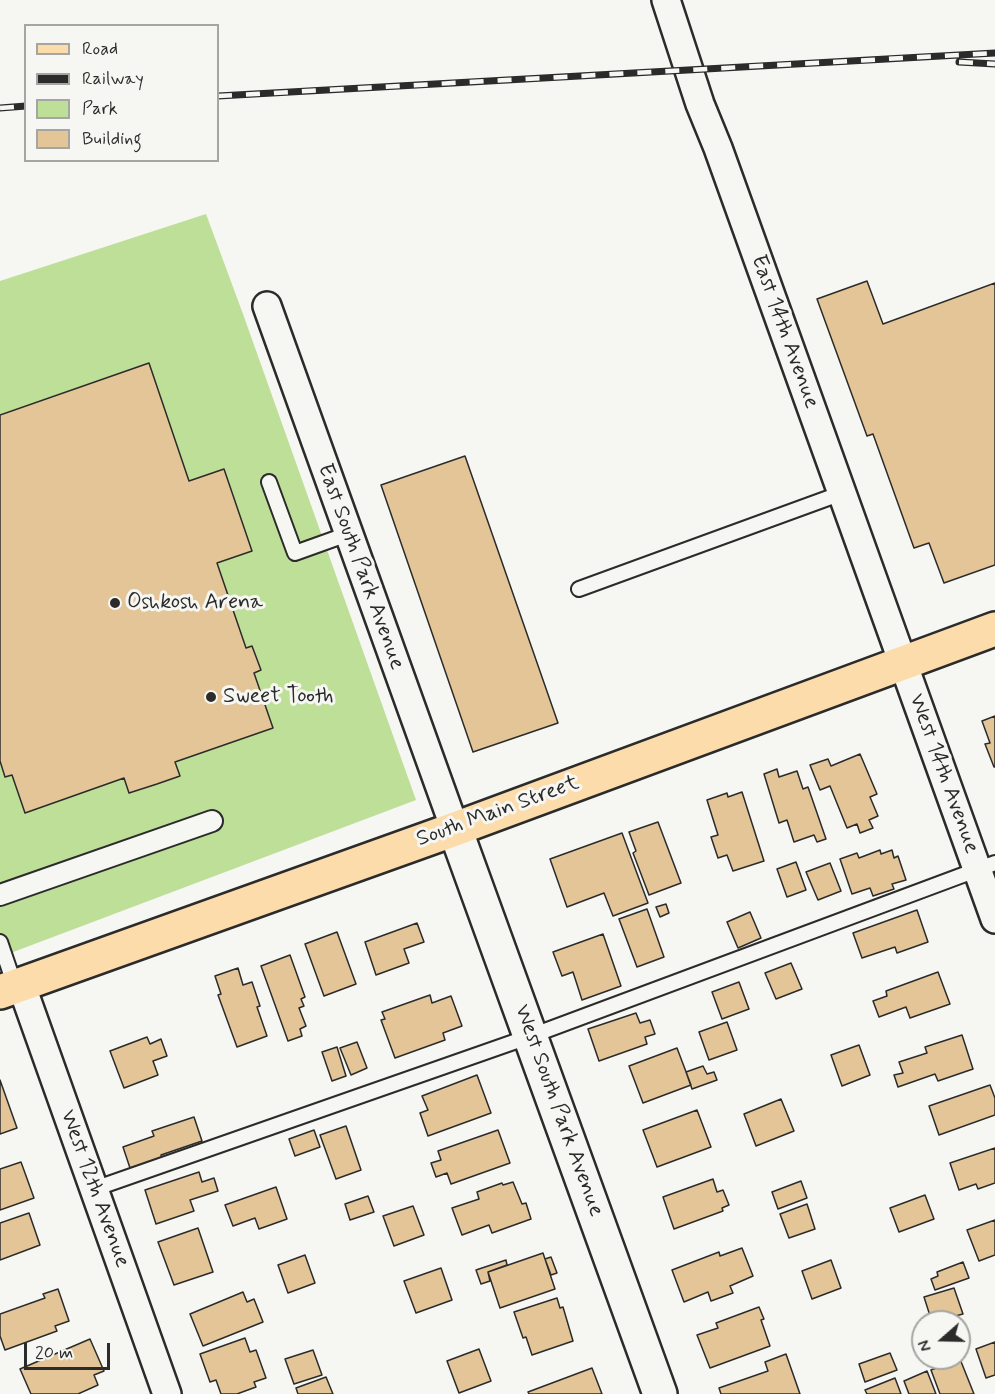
<!DOCTYPE html>
<html>
<head>
<meta charset="utf-8">
<style>
  body { margin:0 }
  #map { position:relative; width:995px; height:1394px; overflow:hidden; background:#f6f6f2; font-family:Mynerve,sans-serif }
  canvas { display:block }
  .legend { position:absolute; left:24px; top:24px; width:195px; height:138px; box-sizing:border-box; background:#f6f6f2; border:2px solid #a5a5a2; margin:0; padding:8px 10px; list-style:none; font-size:18px; color:#2b2b2b }
  .legend li { display:flex; align-items:center; gap:12px; height:30px }
  .legend b { width:30px; border:2px solid #a5a5a2 }
  .north { position:absolute; left:911px; top:1310px; width:60px; height:60px; box-sizing:border-box; background:#f6f6f2; border:2px solid #a5a5a2; border-radius:50%; rotate:250deg; font-size:16px; font-weight:700; line-height:24px; text-align:center; color:#2b2b2b }
  .north::after { content:''; display:block; margin:auto; width:21px; height:27px; background:#2b2b2b; clip-path:polygon(50% 0,100% 100%,50% 72%,0 100%) }
  .scale { position:absolute; left:24px; top:1343px; width:86px; height:27px; box-sizing:border-box; border:3px solid #2b2b2b; border-top:0; padding-left:8px; font-size:18px; line-height:21px; white-space:nowrap; color:#2b2b2b; -webkit-text-stroke:4px #f6f6f2; paint-order:stroke }
</style>
</head>
<body>
<div id="map">
<canvas width="995" height="1394"></canvas>
<ul class="legend">
<li><b style="height:8px;background:#fddcac"></b>Road</li>
<li><b style="height:8px;background:#2b2b2b"></b>Railway</li>
<li><b style="height:16px;background:#bedf98"></b>Park</li>
<li><b style="height:16px;background:#e4c597"></b>Building</li>
</ul>
<div class="north">N</div>
<div class="scale">20 m</div>
</div>
<script>
const g = document.querySelector('canvas').getContext('2d');
g.lineJoin = 'round';
function fill(path, color) {
  g.fillStyle = color;
  g.fill(path, 'evenodd');
}
function shape(rows) {
  const path = new Path2D();
  for (const r of rows) {
    path.moveTo(r[0], r[1]);
    for (let i = 2; i < r.length; i += 2) path.lineTo(r[i], r[i + 1]);
  }
  return path;
}
function stroke(path, color, width, dash) {
  g.strokeStyle = color;
  g.lineWidth = width;
  g.lineCap = dash ? 'butt' : 'round';
  g.setLineDash(dash || []);
  g.stroke(path);
}
function write(font, color, halo, rows, align = 'center') {
  g.font = font + ' Mynerve,sans-serif';
  g.lineWidth = 6;
  g.setLineDash([]);
  g.textBaseline = 'middle';
  g.strokeStyle = halo;
  g.fillStyle = color;
  for (const [text, x, y, turn = 0] of rows) {
    g.save();
    g.translate(x, y);
    g.rotate((+turn || 0) * Math.PI / 180);
    g.textAlign = isNaN(turn) ? turn : align;
    if (halo) g.strokeText(text, 0, 0);
    g.fillText(text, 0, 0);
    g.restore();
  }
}
const green = shape([
  [206,214,243,314,416,800,0,957,0,281]
]);
const building = shape([
  [867,281,883,324,995,283,995,565,944,583,929,543,914,548,873,434,867,436,817,299,867,281],
  [149,363,189,481,224,469,252,551,217,563,246,648,252,646,261,670,254,673,273,728,175,762,180,776,157,784,129,793,124,778,25,813,12,775,5,777,0,761,0,415,149,363],
  [465,456,558,723,473,752,381,485,465,456],
  [995,716,995,767,994,767,985,744,990,743,982,721,995,716],
  [860,754,877,794,870,797,878,816,869,820,873,828,860,833,857,824,847,828,830,786,820,790,810,765,828,759,831,766,860,754],
  [777,769,779,777,797,771,803,789,808,787,826,839,817,842,814,835,794,842,787,820,779,823,764,774,777,769],
  [742,792,764,861,733,871,727,855,718,858,711,837,718,835,707,800,727,793,728,797,742,792],
  [658,822,681,883,649,895,633,853,636,851,629,832,658,822],
  [622,833,648,903,613,916,604,893,567,907,550,859,622,833],
  [880,850,881,854,892,850,894,858,898,856,906,880,892,884,894,889,873,896,870,888,852,894,840,859,857,853,859,858,880,850],
  [796,862,806,890,787,897,777,869,796,862],
  [830,863,841,891,818,900,806,872,830,863],
  [666,904,669,913,660,917,656,907,666,904],
  [647,909,664,957,637,967,619,919,647,909],
  [917,910,928,942,897,953,895,947,862,958,853,933,917,910],
  [750,912,761,938,738,948,727,922,750,912],
  [417,923,424,942,404,949,409,963,376,975,365,942,417,923],
  [337,932,356,984,324,996,305,944,337,932],
  [603,934,621,986,582,1000,573,972,562,976,553,952,603,934],
  [290,955,305,997,301,999,304,1006,299,1008,306,1026,300,1029,302,1036,288,1041,261,966,290,955],
  [791,963,802,989,776,999,765,973,791,963],
  [238,968,243,985,252,982,260,1006,257,1007,267,1036,237,1047,218,995,221,994,215,976,238,968],
  [938,972,950,1004,910,1018,906,1007,879,1017,873,1001,887,996,886,991,938,972],
  [739,982,749,1009,722,1019,712,992,739,982],
  [430,995,432,1003,451,996,462,1026,443,1033,445,1040,395,1058,381,1020,385,1019,382,1012,430,995],
  [636,1013,640,1023,650,1020,655,1034,645,1037,647,1044,599,1061,588,1029,636,1013],
  [727,1022,737,1050,709,1060,699,1032,727,1022],
  [962,1035,973,1069,938,1081,935,1074,898,1087,894,1075,903,1073,899,1062,927,1053,925,1047,962,1035],
  [147,1037,150,1044,161,1039,167,1056,153,1061,158,1075,124,1088,110,1051,147,1037],
  [357,1042,367,1068,351,1075,340,1048,357,1042],
  [859,1045,870,1075,842,1086,831,1055,859,1045],
  [337,1047,346,1076,332,1081,322,1052,337,1047],
  [677,1048,691,1085,643,1103,629,1066,677,1048],
  [703,1066,707,1074,714,1072,717,1080,692,1089,686,1072,703,1066],
  [477,1075,491,1113,428,1136,420,1113,428,1110,422,1096,477,1075],
  [0,1080,17,1128,0,1134,0,1080],
  [990,1085,995,1098,995,1115,939,1135,929,1106,990,1085],
  [781,1099,794,1131,756,1146,744,1114,781,1099],
  [697,1110,711,1147,657,1167,643,1130,697,1110],
  [194,1117,202,1141,161,1155,162,1158,130,1168,123,1147,154,1136,152,1131,194,1117],
  [346,1126,361,1170,336,1179,320,1135,346,1126],
  [314,1130,320,1147,295,1156,289,1139,314,1130],
  [498,1130,510,1163,451,1184,447,1173,436,1177,431,1163,441,1160,438,1151,498,1130],
  [995,1148,995,1183,978,1189,976,1184,959,1190,950,1163,995,1148],
  [21,1162,34,1198,0,1210,0,1169,21,1162],
  [199,1172,202,1182,214,1178,218,1191,190,1200,194,1211,156,1224,145,1190,199,1172],
  [713,1179,717,1192,723,1190,729,1205,722,1208,723,1211,674,1229,663,1197,713,1179],
  [801,1181,807,1198,778,1209,772,1192,801,1181],
  [513,1182,522,1204,526,1203,531,1219,492,1233,489,1225,462,1235,452,1208,479,1199,477,1192,502,1183,503,1185,513,1182],
  [276,1187,287,1219,259,1229,255,1218,233,1226,225,1205,276,1187],
  [925,1195,934,1219,899,1232,890,1208,925,1195],
  [368,1196,374,1212,350,1220,345,1204,368,1196],
  [807,1204,815,1229,789,1238,780,1214,807,1204],
  [413,1206,424,1235,394,1246,383,1216,413,1206],
  [29,1213,40,1245,0,1260,0,1223,29,1213],
  [995,1220,995,1255,979,1261,967,1230,995,1220],
  [198,1228,213,1272,174,1285,158,1242,198,1228],
  [742,1248,753,1276,730,1286,733,1293,711,1301,708,1292,684,1302,672,1270,719,1252,720,1256,742,1248],
  [543,1253,555,1289,500,1308,488,1272,543,1253],
  [305,1255,315,1283,288,1293,278,1265,305,1255],
  [551,1257,557,1273,551,1275,545,1259,551,1257],
  [506,1260,507,1265,488,1272,490,1281,481,1284,476,1270,506,1260],
  [831,1260,841,1288,812,1299,802,1271,831,1260],
  [963,1262,969,1278,935,1290,931,1279,938,1276,937,1272,963,1262],
  [441,1268,452,1300,416,1313,404,1281,441,1268],
  [954,1288,963,1314,932,1322,924,1297,954,1288],
  [58,1289,69,1321,55,1326,57,1331,5,1350,0,1336,0,1314,45,1298,43,1294,58,1289],
  [243,1292,247,1302,254,1299,263,1322,203,1346,190,1314,243,1292],
  [557,1298,560,1308,563,1307,573,1341,532,1355,526,1337,523,1338,514,1312,557,1298],
  [759,1307,764,1319,761,1320,770,1346,710,1368,697,1335,718,1328,716,1323,759,1307],
  [245,1338,250,1352,256,1350,266,1378,254,1382,256,1387,237,1394,221,1394,216,1380,210,1382,200,1354,245,1338],
  [90,1339,104,1371,94,1375,98,1385,78,1394,31,1394,20,1369,90,1339],
  [995,1342,995,1375,986,1378,976,1349,995,1342],
  [479,1349,491,1381,459,1393,447,1361,479,1349],
  [313,1350,322,1375,294,1384,285,1359,313,1350],
  [890,1353,897,1370,865,1382,859,1364,890,1353],
  [786,1354,800,1394,721,1394,719,1388,768,1371,765,1362,786,1354],
  [960,1359,974,1394,940,1394,931,1370,960,1359],
  [592,1368,602,1394,529,1394,528,1392,592,1368],
  [927,1371,936,1394,909,1394,904,1381,927,1371],
  [326,1377,333,1394,298,1394,296,1388,326,1377],
  [895,1378,901,1394,867,1394,865,1390,895,1378]
]);
const service = shape([
  [269,482,295,553,348,534],
  [579,589,842,493],
  [0,942,15,986],
  [94,1189,531,1036,995,863]
]);
const pedestrian = shape([
  [0,895,212,821]
]);
const minor = shape([
  [666,0,700,104,718,148,995,919],
  [267,306,455,829],
  [21,984,167,1394]
]);
const secondary = shape([
  [455,829,660,1394]
]);
const primary = shape([
  [0,992,455,829,995,629]
]);
const rail = shape([
  [959,62,995,64],
  [218,96,995,53],
  [0,108,26,106]
]);
const markers = [
  [115,603,6,"#2b2b2b"],
  [211,697,6,"#2b2b2b"]
];
const streetNames = [
  ["East 14th Avenue",784,332,70],
  ["East South Park Avenue",360,567,70],
  ["West 14th Avenue",943,774,70],
  ["South Main Street",498,812,-20],
  ["West South Park Avenue",558,1111,70],
  ["West 12th Avenue",94,1189,70]
];
const poiNames = [
  ["Oshkosh Arena",127,603],
  ["Sweet Tooth",223,697]
];
fill(green, '#bedf98');
fill(building, '#e4c597');
stroke(building, '#2b2b2b', 1.5);
stroke(service, '#2b2b2b', 18);
stroke(pedestrian, '#2b2b2b', 24);
stroke(minor, '#2b2b2b', 32);
stroke(secondary, '#2b2b2b', 38);
stroke(primary, '#2b2b2b', 38);
stroke(service, '#f6f6f2', 14);
stroke(pedestrian, '#f6f6f2', 20);
stroke(minor, '#f6f6f2', 27);
stroke(secondary, '#f6f6f2', 33);
stroke(primary, '#fddcac', 33);
stroke(rail, '#2b2b2b', 7);
stroke(rail, '#f6f6f2', 4.5, [14]);
for (const [x, y, r, color] of markers) {
  const dot = new Path2D();
  dot.arc(x, y, r, 0, 2 * Math.PI);
  g.fillStyle = color;
  g.fill(dot);
  stroke(dot, '#f6f6f2', 2);
}
write('22px', '#2b2b2b', '#f6f6f2', streetNames);
write('22px', '#2b2b2b', '#f6f6f2', poiNames, 'left');
</script>
</body>
</html>
